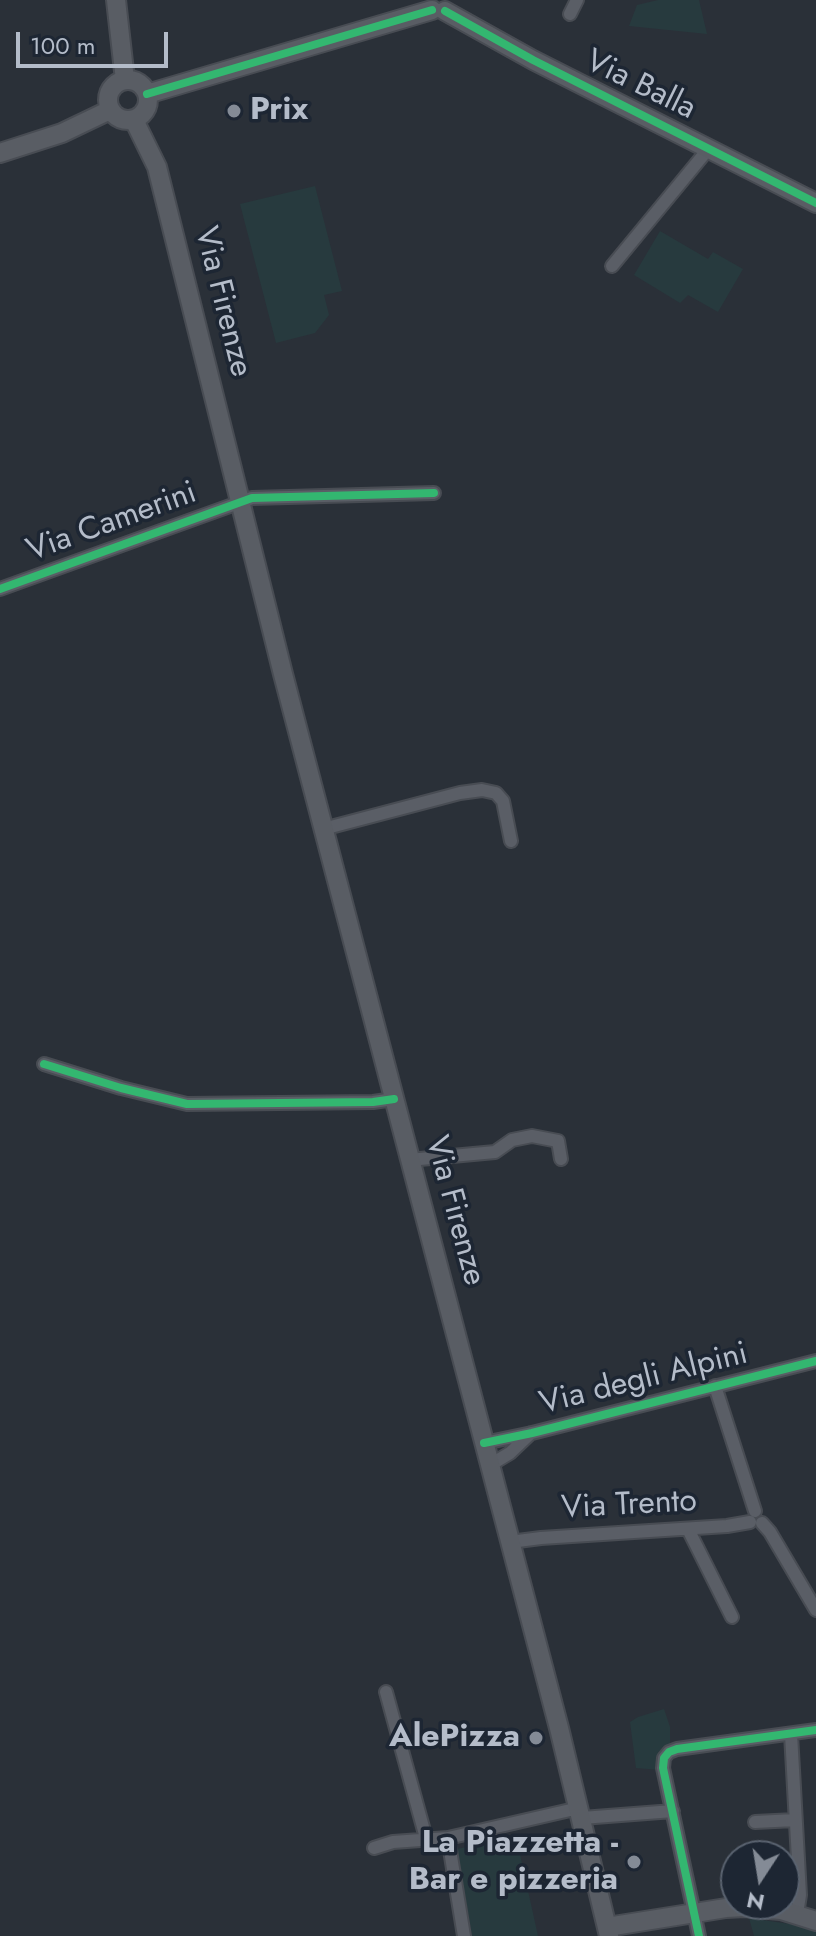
<!DOCTYPE html>
<html>
<head>
<meta charset="utf-8">
<style>
  body { margin:0 }
  #map { position:relative; width:816px; height:1936px; overflow:hidden; background:#2a3038; font-family:Jost,sans-serif }
  canvas { display:block }
  .north { position:absolute; left:720px; top:1840px; width:80px; height:80px; box-sizing:border-box; background:#1d2633; border:2px solid #59626f; border-radius:50%; rotate:192deg; font-size:22px; font-weight:700; line-height:32px; text-align:center; color:#b4bcc9 }
  .north::after { content:''; display:block; margin:auto; width:28px; height:36px; background:#848b96; clip-path:polygon(50% 0,100% 100%,50% 72%,0 100%) }
  .scale { position:absolute; left:16px; top:32px; width:152px; height:36px; box-sizing:border-box; border:4px solid #b4bcc9; border-top:0; padding-left:10px; font-size:24px; line-height:28px; white-space:nowrap; color:#b4bcc9; -webkit-text-stroke:6px #1d2633; paint-order:stroke }
</style>
</head>
<body>
<div id="map">
<canvas width="816" height="1936"></canvas>
<div class="north">N</div>
<div class="scale">100 m</div>
</div>
<script>
const g = document.querySelector('canvas').getContext('2d');
g.lineJoin = 'round';
function fill(path, color) {
  g.fillStyle = color;
  g.fill(path, 'evenodd');
}
function shape(rows) {
  const path = new Path2D();
  for (const r of rows) {
    if (r.length === 3) {
      path.moveTo(r[0] + r[2], r[1]);
      path.arc(r[0], r[1], r[2], 0, 2 * Math.PI);
      continue;
    }
    path.moveTo(r[0], r[1]);
    for (let i = 2; i < r.length; i += 2) path.lineTo(r[i], r[i + 1]);
  }
  return path;
}
function stroke(path, color, width, dash) {
  g.strokeStyle = color;
  g.lineWidth = width;
  g.lineCap = dash ? 'butt' : 'round';
  g.setLineDash(dash || []);
  g.stroke(path);
}
function write(font, color, halo, rows, align = 'center') {
  g.font = font + ' Jost,sans-serif';
  g.lineWidth = 7;
  g.setLineDash([]);
  g.textBaseline = 'middle';
  g.strokeStyle = halo;
  g.fillStyle = color;
  for (const [text, x, y, turn = 0] of rows) {
    g.save();
    g.translate(x, y);
    g.rotate((+turn || 0) * Math.PI / 180);
    g.textAlign = isNaN(turn) ? turn : align;
    if (halo) g.strokeText(text, 0, 0);
    g.fillText(text, 0, 0);
    g.restore();
  }
}
const green = shape([
  [658,0,699,0,707,34,629,26,637,5],
  [315,186,342,291,324,295,329,315,315,333,276,343,240,204],
  [660,231,708,259,713,252,743,269,718,312,688,295,680,303,634,275],
  [664,1709,670,1727,670,1744,659,1752,660,1770,636,1768,630,1722,638,1717],
  [516,1836,538,1936,472,1936,457,1849],
  [749,1918,797,1925,816,1932,816,1936,754,1936]
]);
const street = shape([
  [570,14,577,0],
  [612,266,710,147],
  [0,589,252,498,434,493],
  [323,829,460,793,482,790,496,793,503,801,511,841],
  [44,1064,121,1088,187,1104,373,1102,394,1099],
  [409,1160,495,1152,512,1140,532,1136,558,1141,561,1159],
  [715,1386,755,1511],
  [484,1443,532,1433,816,1361],
  [490,1465,510,1453,531,1433],
  [762,1523,770,1532,816,1610],
  [688,1529,732,1617],
  [510,1542,541,1538,727,1526,750,1522],
  [386,1692,426,1838],
  [791,1734,800,1895,797,1914],
  [582,1818,673,1811],
  [755,1822,795,1820],
  [448,1838,464,1936],
  [374,1848,393,1842,448,1838,579,1808],
  [699,1936,663,1768,664,1758,669,1752,677,1749,816,1730]
]);
const secondary = shape([
  [116,0,125,80],
  [445,11,533,60,816,203],
  [128,100,20],
  [147,94,432,10],
  [134,120,157,167,283,674,559,1728,609,1936],
  [0,153,62,133,110,110],
  [607,1927,726,1908,745,1907,781,1910,816,1921]
]);
const cycleway = shape([
  [445,11,533,60,816,203],
  [147,94,432,10],
  [0,589,252,498,434,493],
  [44,1064,121,1088,187,1104,373,1102,394,1099],
  [484,1443,532,1433,816,1361],
  [699,1936,663,1768,664,1758,669,1752,677,1749,816,1730]
]);
const markers = [
  [234,111,8,"#848b96"],
  [536,1738,8,"#848b96"],
  [634,1862,8,"#848b96"]
];
const streetNames = [
  ["Via Balla",640,86,26],
  ["Via Firenze",222,302,76],
  ["Via Camerini",112,523,-20],
  ["Via Firenze",454,1211,75],
  ["Via degli Alpini",644,1380,-14],
  ["Via Trento",629,1506,-3]
];
const poiNames = [
  ["Prix",250,111,"left"],
  ["AlePizza",520,1738],
  ["La Piazzetta -",618,1844],
  ["Bar e pizzeria",618,1881]
];
fill(green, '#273a3e');
stroke(street, '#484c53', 16);
stroke(secondary, '#484c53', 22);
stroke(street, '#5a5e66', 12);
stroke(secondary, '#595d64', 18);
stroke(cycleway, '#33b770', 8);
for (const [x, y, r, color] of markers) {
  const dot = new Path2D();
  dot.arc(x, y, r, 0, 2 * Math.PI);
  g.fillStyle = color;
  g.fill(dot);
  stroke(dot, '#1d2633', 3);
}
write('32px', '#b4bcc9', '#1d2633', streetNames);
write('bold 32px', '#b4bcc9', '#1d2633', poiNames, 'right');
</script>
</body>
</html>
